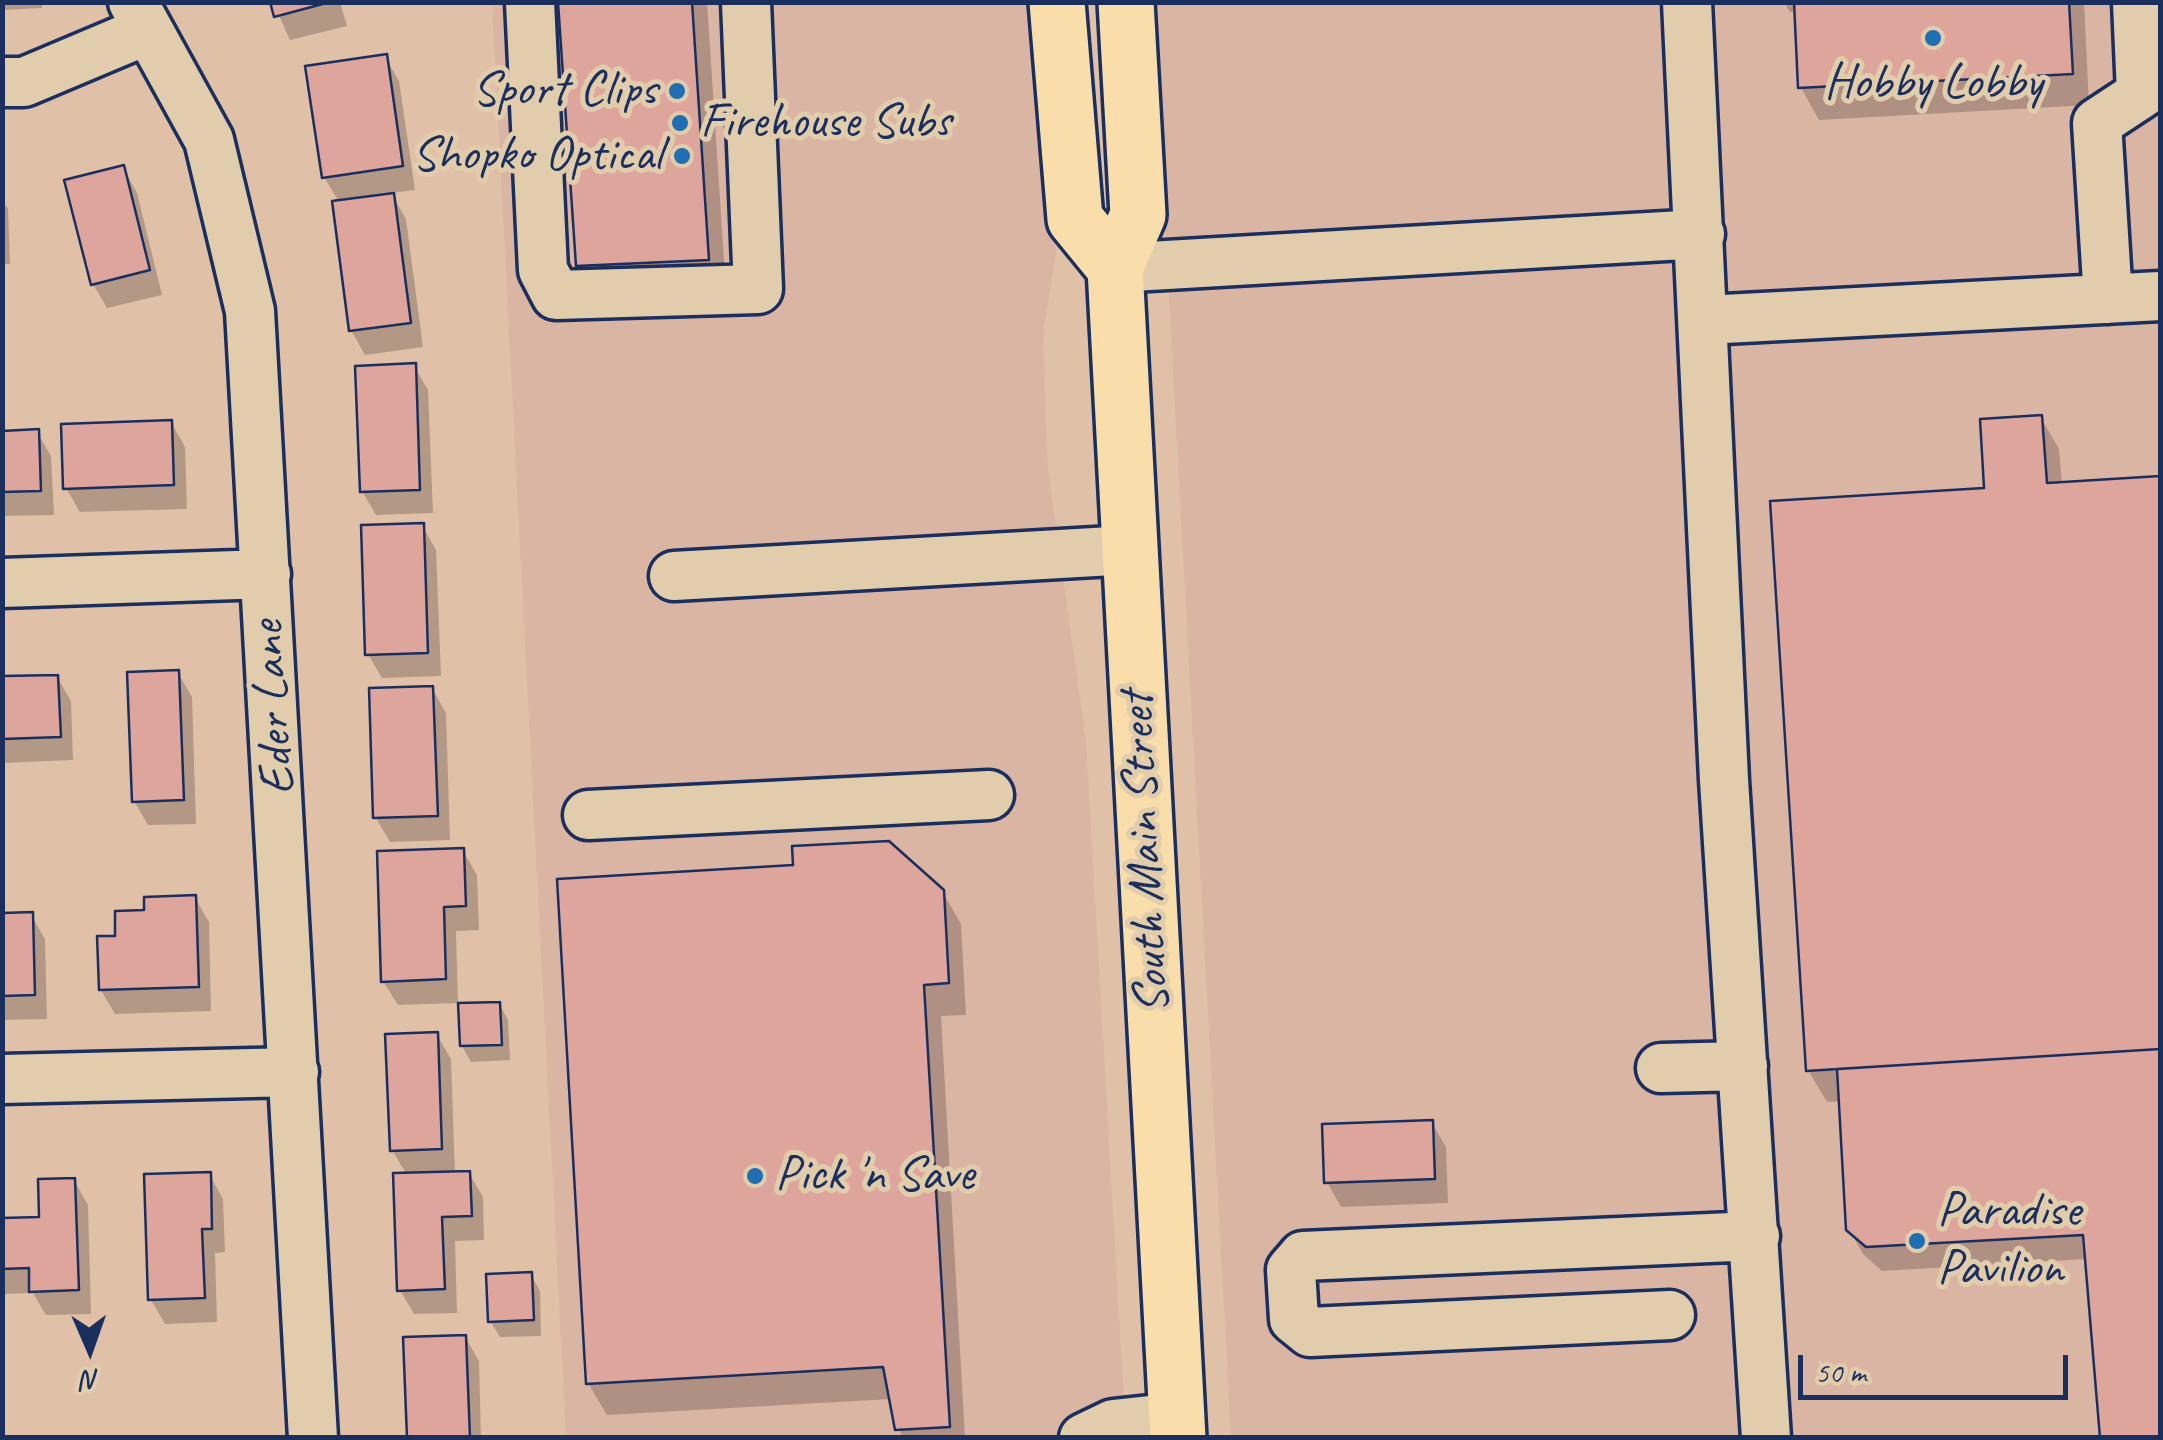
<!DOCTYPE html>
<html>
<head>
<meta charset="utf-8">
<style>
  body { margin:0 }
  #map { position:relative; width:2163px; height:1440px; overflow:hidden; background:#e0c0a7; font-family:Caveat,sans-serif }
  canvas { display:block }
  .frame { position:absolute; inset:0; border:5px solid #1b2f5e; pointer-events:none }
  .north { position:absolute; left:40px; top:1300px; width:100px; height:100px; -webkit-text-stroke:8px #e1ccab; paint-order:stroke; rotate:178deg; font-size:28px; font-weight:700; line-height:40px; text-align:center; color:#1b2f5e }
  .north::after { content:''; display:block; margin:auto; width:35px; height:45px; background:#1b2f5e; clip-path:polygon(50% 0,100% 100%,50% 72%,0 100%) }
  .scale { position:absolute; left:1798px; top:1355px; width:270px; height:45px; box-sizing:border-box; border:5px solid #1b2f5e; border-top:0; padding-left:12px; font-size:30px; line-height:35px; white-space:nowrap; color:#1b2f5e; -webkit-text-stroke:8px #e1ccab; paint-order:stroke }
</style>
</head>
<body>
<div id="map">
<canvas width="2163" height="1440"></canvas>
<div class="frame"></div>
<div class="north">N</div>
<div class="scale">50 m</div>
</div>
<script>
const g = document.querySelector('canvas').getContext('2d');
g.lineJoin = 'round';
function fill(path, color) {
  g.fillStyle = color;
  g.fill(path, 'evenodd');
}
function shape(rows) {
  const path = new Path2D();
  for (const r of rows) {
    path.moveTo(r[0], r[1]);
    for (let i = 2; i < r.length; i += 2) path.lineTo(r[i], r[i + 1]);
  }
  return path;
}
function stroke(path, color, width, dash) {
  g.strokeStyle = color;
  g.lineWidth = width;
  g.lineCap = dash ? 'butt' : 'round';
  g.setLineDash(dash || []);
  g.stroke(path);
}
function write(font, color, halo, rows, align = 'center') {
  g.font = font + ' Caveat,sans-serif';
  g.lineWidth = 10;
  g.setLineDash([]);
  g.textBaseline = 'middle';
  g.strokeStyle = halo;
  g.fillStyle = color;
  for (const [text, x, y, turn = 0] of rows) {
    g.save();
    g.translate(x, y);
    g.rotate((+turn || 0) * Math.PI / 180);
    g.textAlign = isNaN(turn) ? turn : align;
    if (halo) g.strokeText(text, 0, 0);
    g.fillText(text, 0, 0);
    g.restore();
  }
}
const built = shape([
  [492,3,1034,3,1059,235,1043,334,1048,470,1086,742,1126,1437,566,1437],
  [1153,3,2160,3,2160,1437,1231,1437]
]);
const shadow = shape([
  [2,2,42,2,42,8,3,10],
  [273,2,340,2,347,26,290,40],
  [560,2,707,2,726,291,597,298,578,266],
  [1784,2,2084,2,2089,105,1819,120,1801,88,1797,12,1790,12],
  [385,57,399,81,415,190,391,193,406,219,423,347,365,355,351,330,339,202,324,177],
  [123,168,137,193,162,295,107,308,93,284],
  [2,200,8,209,10,264,2,264],
  [414,366,428,390,433,513,376,515,362,491],
  [2041,418,2059,449,2062,485,2160,478,2160,1438,2102,1438,2087,1259,1882,1271,1863,1254,1849,1229,1842,1101,1827,1102,1808,1070,1987,490],
  [171,422,185,447,187,509,80,512,66,488],
  [37,432,51,456,54,515,2,516,2,433],
  [422,525,436,550,441,676,382,678,368,654],
  [178,673,192,697,196,824,148,825,134,801],
  [57,677,71,701,73,760,2,763,2,679],
  [432,688,446,713,450,840,390,842,376,818],
  [463,851,477,875,479,930,456,931,458,1003,398,1005,383,981],
  [942,891,961,924,966,1015,941,1016,965,1438,902,1438,891,1399,607,1415,588,1383],
  [195,898,209,922,211,1011,115,1014,101,990,118,938,147,913],
  [31,915,45,939,47,1019,2,1020,2,916],
  [499,1004,508,1020,510,1060,471,1062,462,1046],
  [437,1035,451,1059,455,1174,469,1173,483,1197,484,1240,455,1241,457,1313,414,1314,400,1290,407,1175,392,1150],
  [1432,1123,1446,1147,1448,1203,1341,1207,1327,1182],
  [209,1174,223,1199,225,1252,215,1253,217,1322,165,1324,151,1300],
  [74,1180,88,1205,91,1314,46,1315,33,1293,2,1294,2,1220,42,1219],
  [531,1275,540,1291,541,1336,500,1337,490,1321],
  [465,1337,479,1361,481,1438,409,1438]
]);
const building = shape([
  [270,2,330,2,274,17,270,2],
  [558,2,692,2,709,260,576,266,558,2],
  [1794,2,2069,2,2073,74,1798,88,1794,2],
  [387,54,403,166,322,178,305,66,387,54],
  [124,165,150,270,91,285,64,180,124,165],
  [394,193,411,323,349,331,332,201,394,193],
  [416,363,420,490,360,492,355,366,416,363],
  [2042,415,2047,483,2160,476,2160,1049,1806,1071,1770,501,1984,488,1980,419,2042,415],
  [172,420,174,485,63,489,61,424,172,420],
  [39,429,41,491,2,492,2,431,39,429],
  [424,523,428,653,365,655,361,525,424,523],
  [179,670,184,800,132,802,127,672,179,670],
  [58,675,61,737,2,739,2,676,58,675],
  [433,686,438,816,373,818,369,688,433,686],
  [889,841,944,890,949,983,924,985,950,1427,895,1430,883,1367,586,1384,557,879,793,865,792,846,889,841],
  [464,848,466,906,444,907,446,979,381,982,377,851,464,848],
  [196,895,199,987,99,990,97,936,115,936,115,911,144,910,144,897,196,895],
  [33,912,35,995,2,996,2,913,33,912],
  [500,1002,502,1045,460,1046,458,1003,500,1002],
  [438,1032,442,1149,390,1151,385,1034,438,1032],
  [2160,1049,2160,1438,2100,1438,2083,1235,1866,1247,1846,1230,1837,1069,2160,1049],
  [1433,1120,1435,1179,1324,1183,1322,1124,1433,1120],
  [470,1171,472,1216,442,1217,445,1289,397,1291,393,1173,470,1171],
  [211,1172,212,1229,202,1229,205,1298,148,1300,144,1174,211,1172],
  [75,1178,79,1290,29,1292,29,1268,2,1269,2,1218,39,1217,38,1179,75,1178],
  [532,1272,534,1320,488,1322,486,1274,532,1272],
  [466,1335,470,1438,407,1438,403,1337,466,1335]
]);
const minor = shape([
  [133,2,209,140,250,311,313,1438],
  [530,2,543,270,556,295,758,289,746,2],
  [1687,2,1724,780,1766,1438],
  [2,82,24,82,145,31],
  [1115,268,1700,234],
  [2108,299,2097,123,2141,94,2137,2],
  [1705,320,2160,296],
  [674,576,1130,550],
  [2,583,266,574],
  [588,815,989,795],
  [1661,1068,1743,1066],
  [2,1079,294,1072],
  [1670,1315,1310,1332,1294,1319,1291,1270,1303,1256,1755,1236],
  [1084,1438,1113,1424,1177,1417]
]);
const major = shape([
  [1057,2,1075,219,1115,268],
  [1126,2,1138,215,1115,268,1178,1438]
]);
const markers = [
  [1933,38,10,"#1f6fb2"],
  [677,91,10,"#1f6fb2"],
  [680,123,10,"#1f6fb2"],
  [682,156,10,"#1f6fb2"],
  [755,1176,10,"#1f6fb2"],
  [1917,1241,10,"#1f6fb2"]
];
const poiNames = [
  ["Hobby Lobby",1933,84,"center"],
  ["Sport Clips",657,91,"right"],
  ["Firehouse Subs",700,123],
  ["Shopko Optical",662,156,"right"],
  ["Pick 'n Save",775,1176],
  ["Paradise",1937,1212],
  ["Pavilion",1937,1270]
];
const streetNames = [
  ["Eder Lane",274,708,-94],
  ["South Main Street",1146,853,-93]
];
fill(built, '#dbb5a3');
fill(shadow, '#0003');
fill(building, '#dea59d');
stroke(building, '#1b2f5e', 2.5);
stroke(minor, '#1b2f5e', 55);
stroke(major, '#1b2f5e', 62);
stroke(minor, '#e1ccab', 48);
stroke(major, '#f9deab', 55);
for (const [x, y, r, color] of markers) {
  const dot = new Path2D();
  dot.arc(x, y, r, 0, 2 * Math.PI);
  g.fillStyle = color;
  g.fill(dot);
  stroke(dot, '#e1ccab', 4);
}
write('50px', '#1b2f5e', '#e1ccab', poiNames, 'left');
write('50px', '#1b2f5e', '#e1ccab', streetNames);
</script>
</body>
</html>
